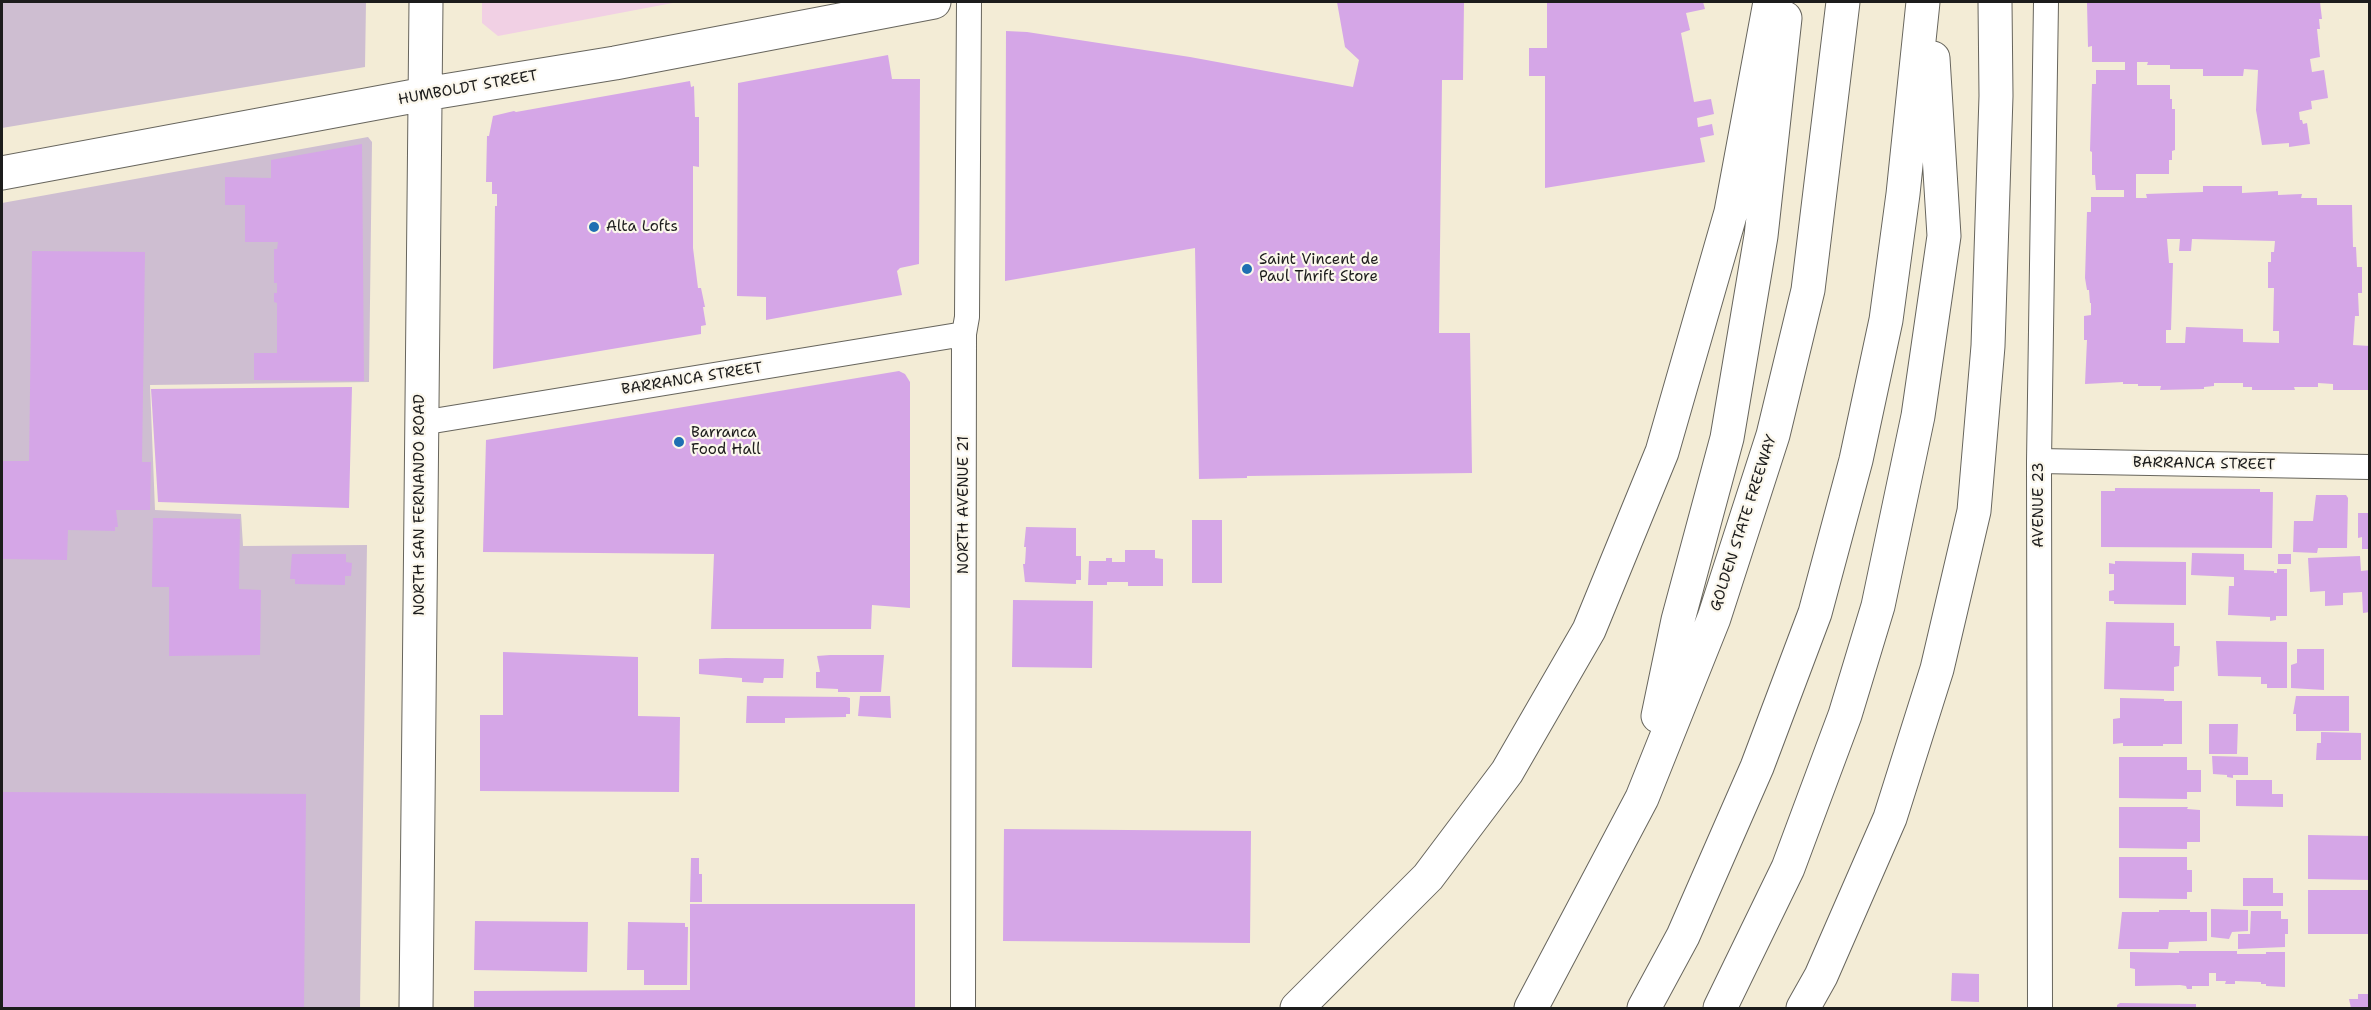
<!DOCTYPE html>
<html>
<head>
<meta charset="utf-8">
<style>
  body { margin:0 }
  #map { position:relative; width:2371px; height:1010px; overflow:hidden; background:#f3ecd6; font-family:"Shantell Sans",sans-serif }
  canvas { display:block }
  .frame { position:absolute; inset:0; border:3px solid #1c1c1c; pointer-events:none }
</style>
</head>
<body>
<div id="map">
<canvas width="2371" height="1010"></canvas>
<div class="frame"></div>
</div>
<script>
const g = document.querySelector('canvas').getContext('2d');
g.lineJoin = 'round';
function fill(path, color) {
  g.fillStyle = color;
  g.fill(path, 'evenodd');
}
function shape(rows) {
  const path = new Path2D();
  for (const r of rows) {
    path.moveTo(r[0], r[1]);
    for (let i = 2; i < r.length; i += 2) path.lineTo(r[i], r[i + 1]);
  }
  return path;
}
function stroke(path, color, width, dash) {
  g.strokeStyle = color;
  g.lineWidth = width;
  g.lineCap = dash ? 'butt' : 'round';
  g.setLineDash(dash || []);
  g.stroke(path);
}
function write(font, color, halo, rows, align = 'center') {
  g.font = font + ' "Shantell Sans",sans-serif';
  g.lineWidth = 4.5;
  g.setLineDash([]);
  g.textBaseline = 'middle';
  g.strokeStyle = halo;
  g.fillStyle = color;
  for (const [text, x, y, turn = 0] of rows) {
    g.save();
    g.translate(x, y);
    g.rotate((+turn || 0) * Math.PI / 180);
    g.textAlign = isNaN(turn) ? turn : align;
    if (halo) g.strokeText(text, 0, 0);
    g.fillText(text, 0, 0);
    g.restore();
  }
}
const built = shape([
  [482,2,678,2,498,36,482,23]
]);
const industrial = shape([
  [2,2,366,2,365,67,2,128],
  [368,137,372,142,369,382,150,385,155,510,241,514,243,546,367,545,360,1008,2,1008,2,203]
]);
const building = shape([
  [1337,2,1464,2,1463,80,1442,80,1439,333,1470,333,1472,473,1247,476,1247,478,1199,479,1195,248,1005,281,1006,31,1027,32,1190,57,1353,87,1359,60,1345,47],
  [1547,2,1703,2,1705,9,1686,13,1690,30,1681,33,1694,102,1711,99,1714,114,1697,118,1698,127,1712,124,1714,135,1700,138,1705,162,1545,188,1545,76,1529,76,1529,48,1547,48],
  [2087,2,2320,2,2322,19,2319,19,2320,29,2317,29,2320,57,2310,59,2312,72,2324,70,2328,98,2311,101,2312,109,2299,112,2300,120,2302,120,2303,124,2307,123,2310,144,2289,147,2289,143,2262,145,2256,110,2258,70,2244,69,2243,76,2203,76,2203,69,2170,69,2170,65,2147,65,2148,62,2137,62,2137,85,2170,85,2170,99,2172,99,2172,109,2175,109,2175,150,2172,151,2172,160,2169,160,2169,174,2136,174,2136,198,2147,198,2146,194,2203,192,2203,186,2242,186,2242,193,2278,191,2278,195,2302,194,2301,198,2317,198,2317,205,2352,205,2353,247,2356,247,2357,267,2362,267,2362,293,2358,293,2359,316,2355,316,2353,345,2370,346,2370,390,2333,390,2333,384,2318,383,2318,387,2294,387,2295,390,2252,390,2252,387,2243,387,2243,383,2214,383,2214,386,2204,387,2204,389,2160,390,2161,386,2138,386,2138,384,2123,384,2123,382,2085,384,2087,340,2084,340,2084,316,2091,315,2091,303,2090,303,2089,290,2087,290,2085,278,2087,212,2091,212,2091,197,2124,197,2124,190,2096,190,2095,175,2092,175,2092,152,2090,151,2092,84,2096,84,2096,70,2125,70,2125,62,2092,62,2092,46,2088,47],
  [2167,239,2180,239,2179,251,2191,251,2192,239,2275,241,2274,252,2271,252,2271,262,2268,262,2268,288,2274,288,2273,331,2279,331,2279,343,2243,342,2243,329,2186,327,2185,343,2166,343,2166,330,2171,330,2173,263,2169,263],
  [888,55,892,79,920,79,919,264,900,268,897,271,902,295,766,320,766,297,737,296,738,83],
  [690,81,691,87,694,86,695,117,699,117,699,167,693,166,693,248,698,288,701,288,705,307,703,307,706,325,701,326,701,334,493,369,495,206,497,206,497,194,492,194,492,182,486,182,487,136,489,136,493,116,514,111,516,112],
  [362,144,364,381,254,380,254,353,277,353,277,303,274,302,274,293,277,293,277,283,274,283,274,249,277,249,278,242,245,242,245,205,225,205,225,177,271,178,271,160],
  [32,251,145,252,142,462,151,462,150,510,116,510,118,527,115,527,115,531,68,530,67,560,2,559,2,461,29,461],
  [899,371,905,374,910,382,910,608,872,605,871,629,711,629,714,554,483,552,486,440],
  [352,387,349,508,158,502,151,389],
  [2115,488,2260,489,2260,492,2273,492,2272,548,2101,547,2101,491,2115,491],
  [2316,495,2346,495,2348,498,2347,548,2318,548,2317,553,2293,552,2294,521,2313,521],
  [2358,513,2370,513,2370,549,2362,549,2362,537,2358,538],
  [153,518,240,519,239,589,261,590,260,655,169,656,169,587,152,587],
  [1192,520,1222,520,1222,583,1192,583],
  [1026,527,1076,528,1076,556,1081,556,1081,580,1076,580,1076,584,1025,582,1023,564,1025,564,1026,547,1024,547],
  [1125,550,1155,550,1155,558,1163,559,1163,586,1128,586,1128,582,1107,582,1107,585,1088,585,1089,561,1106,561,1106,558,1112,558,1112,562,1125,562],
  [2192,553,2244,554,2244,570,2274,571,2274,573,2277,573,2277,569,2287,569,2287,616,2276,616,2276,620,2270,621,2270,617,2228,615,2229,586,2234,586,2234,577,2191,575],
  [292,554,346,554,346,562,352,563,351,576,345,576,345,585,295,584,295,579,290,579],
  [2278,554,2291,554,2291,564,2278,564],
  [2360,556,2361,571,2370,570,2370,612,2363,613,2362,592,2343,593,2343,605,2325,606,2325,591,2310,592,2308,558],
  [2115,561,2186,562,2186,605,2114,604,2114,601,2109,601,2109,591,2114,590,2114,574,2109,574,2109,563,2115,564],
  [1013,600,1093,601,1092,668,1012,667],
  [2106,622,2174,623,2174,646,2180,646,2179,666,2174,667,2174,691,2104,689],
  [2216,641,2287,642,2287,688,2267,688,2267,684,2261,684,2261,677,2218,676],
  [2297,649,2324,649,2324,690,2291,688,2291,665,2297,663],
  [503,652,638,657,638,716,680,717,679,792,480,791,480,715,503,715],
  [830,655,884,655,881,692,838,692,838,689,816,688,816,672,820,672,817,656],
  [726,658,784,659,783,678,764,678,763,683,742,682,742,678,699,674,699,659],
  [747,696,846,697,850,698,850,714,846,714,846,717,785,718,785,723,746,723],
  [860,696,890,696,891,718,858,716],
  [2296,696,2349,696,2349,731,2296,731,2296,714,2293,714],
  [2120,698,2164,699,2164,701,2182,701,2182,744,2163,744,2163,746,2123,746,2123,743,2113,744,2113,719,2120,718],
  [2209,724,2238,724,2237,754,2209,754],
  [2321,732,2361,733,2361,760,2316,760,2317,743,2321,743],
  [2212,756,2248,757,2248,775,2233,775,2233,778,2227,777,2227,775,2213,774],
  [2119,757,2187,757,2187,770,2201,770,2201,792,2187,792,2187,799,2119,798],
  [2236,780,2272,780,2272,794,2283,794,2283,807,2236,806],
  [2,792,306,794,304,1008,2,1008],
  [2119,807,2188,807,2187,809,2200,810,2200,842,2187,842,2187,849,2119,848],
  [1004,829,1251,831,1250,943,1003,941],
  [2308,835,2370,836,2370,880,2308,879],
  [2119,857,2187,857,2187,870,2192,870,2192,892,2187,892,2187,899,2119,898],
  [691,858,699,858,699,874,702,874,702,902,690,902],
  [2243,878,2273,878,2273,893,2283,893,2283,906,2243,906],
  [2308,890,2370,890,2370,934,2308,934],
  [690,904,915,904,915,1008,474,1008,474,991,690,990],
  [2211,909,2248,910,2248,931,2232,932,2229,939,2211,937],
  [2159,910,2190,910,2190,912,2207,912,2207,941,2169,942,2168,949,2118,949,2122,912,2159,912],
  [2251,911,2281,911,2281,919,2288,919,2288,934,2285,934,2285,947,2238,949,2238,934,2250,934],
  [475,921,588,922,587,972,474,970],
  [628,922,685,923,685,927,688,927,687,985,644,985,644,970,627,970],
  [2179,951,2237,951,2237,954,2266,954,2266,952,2285,952,2285,987,2266,986,2266,984,2261,984,2261,982,2235,981,2235,984,2225,984,2226,981,2216,981,2216,973,2209,973,2209,986,2192,986,2192,989,2187,989,2186,986,2180,985,2135,986,2135,969,2130,968,2130,952,2179,953],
  [1952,973,1979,974,1979,1002,1951,1001],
  [2358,994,2370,994,2370,1008,2351,1008,2349,999,2358,999],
  [2120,1003,2196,1004,2196,1008,2117,1008,2117,1005]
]);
const street = shape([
  [421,423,964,334],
  [2039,461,2370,467],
  [963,1008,964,334,967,317,969,2],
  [2040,1008,2039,461,2046,2]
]);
const secondary = shape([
  [2,173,425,94,615,63,934,2],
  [416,1008,426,2]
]);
const highway = shape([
  [1658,716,1678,620,1727,438,1761,236,1785,18],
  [1297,1008,1428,877,1507,772,1589,630,1662,452,1731,212,1770,2],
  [1531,1008,1642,798,1714,618,1773,435,1808,290,1843,2],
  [1644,1008,1683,936,1757,767,1815,613,1856,460,1886,320,1903,194,1923,2],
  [1720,1008,1788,868,1845,715,1878,606,1918,416,1944,236,1933,58],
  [1803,1008,1821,976,1890,818,1937,669,1974,511,1988,346,1996,96,1995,2]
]);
const markers = [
  [594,227,6,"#1f6fb2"],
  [1247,269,6,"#1f6fb2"],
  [679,442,6,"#1f6fb2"]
];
const streetNames = [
  ["HUMBOLDT STREET",468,88,-10],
  ["BARRANCA STREET",692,379,-9],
  ["BARRANCA STREET",2204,464,1],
  ["NORTH SAN FERNANDO ROAD",420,505,-90],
  ["NORTH AVENUE 21",964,505,-90],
  ["AVENUE 23",2039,505,-90],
  ["GOLDEN STATE FREEWAY",1744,523,-72]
];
const poiNames = [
  ["Alta Lofts",606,227],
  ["Saint Vincent de",1259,260],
  ["Paul Thrift Store",1259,277],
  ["Barranca",691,433],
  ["Food Hall",691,450]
];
fill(built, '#f1d0e4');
fill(industrial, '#cebed1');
fill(building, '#d5a6e7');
stroke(street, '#67655d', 26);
stroke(secondary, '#67655d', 35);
stroke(highway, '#67655d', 35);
stroke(street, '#fff', 24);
stroke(secondary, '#fff', 33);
stroke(highway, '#fff', 33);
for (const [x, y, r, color] of markers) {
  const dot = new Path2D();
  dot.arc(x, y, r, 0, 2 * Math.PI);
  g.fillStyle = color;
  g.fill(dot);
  stroke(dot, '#fbf7ec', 2);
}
write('15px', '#1c1c1c', '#fbf7ec', streetNames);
write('15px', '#1c1c1c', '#fbf7ec', poiNames, 'left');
</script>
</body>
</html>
